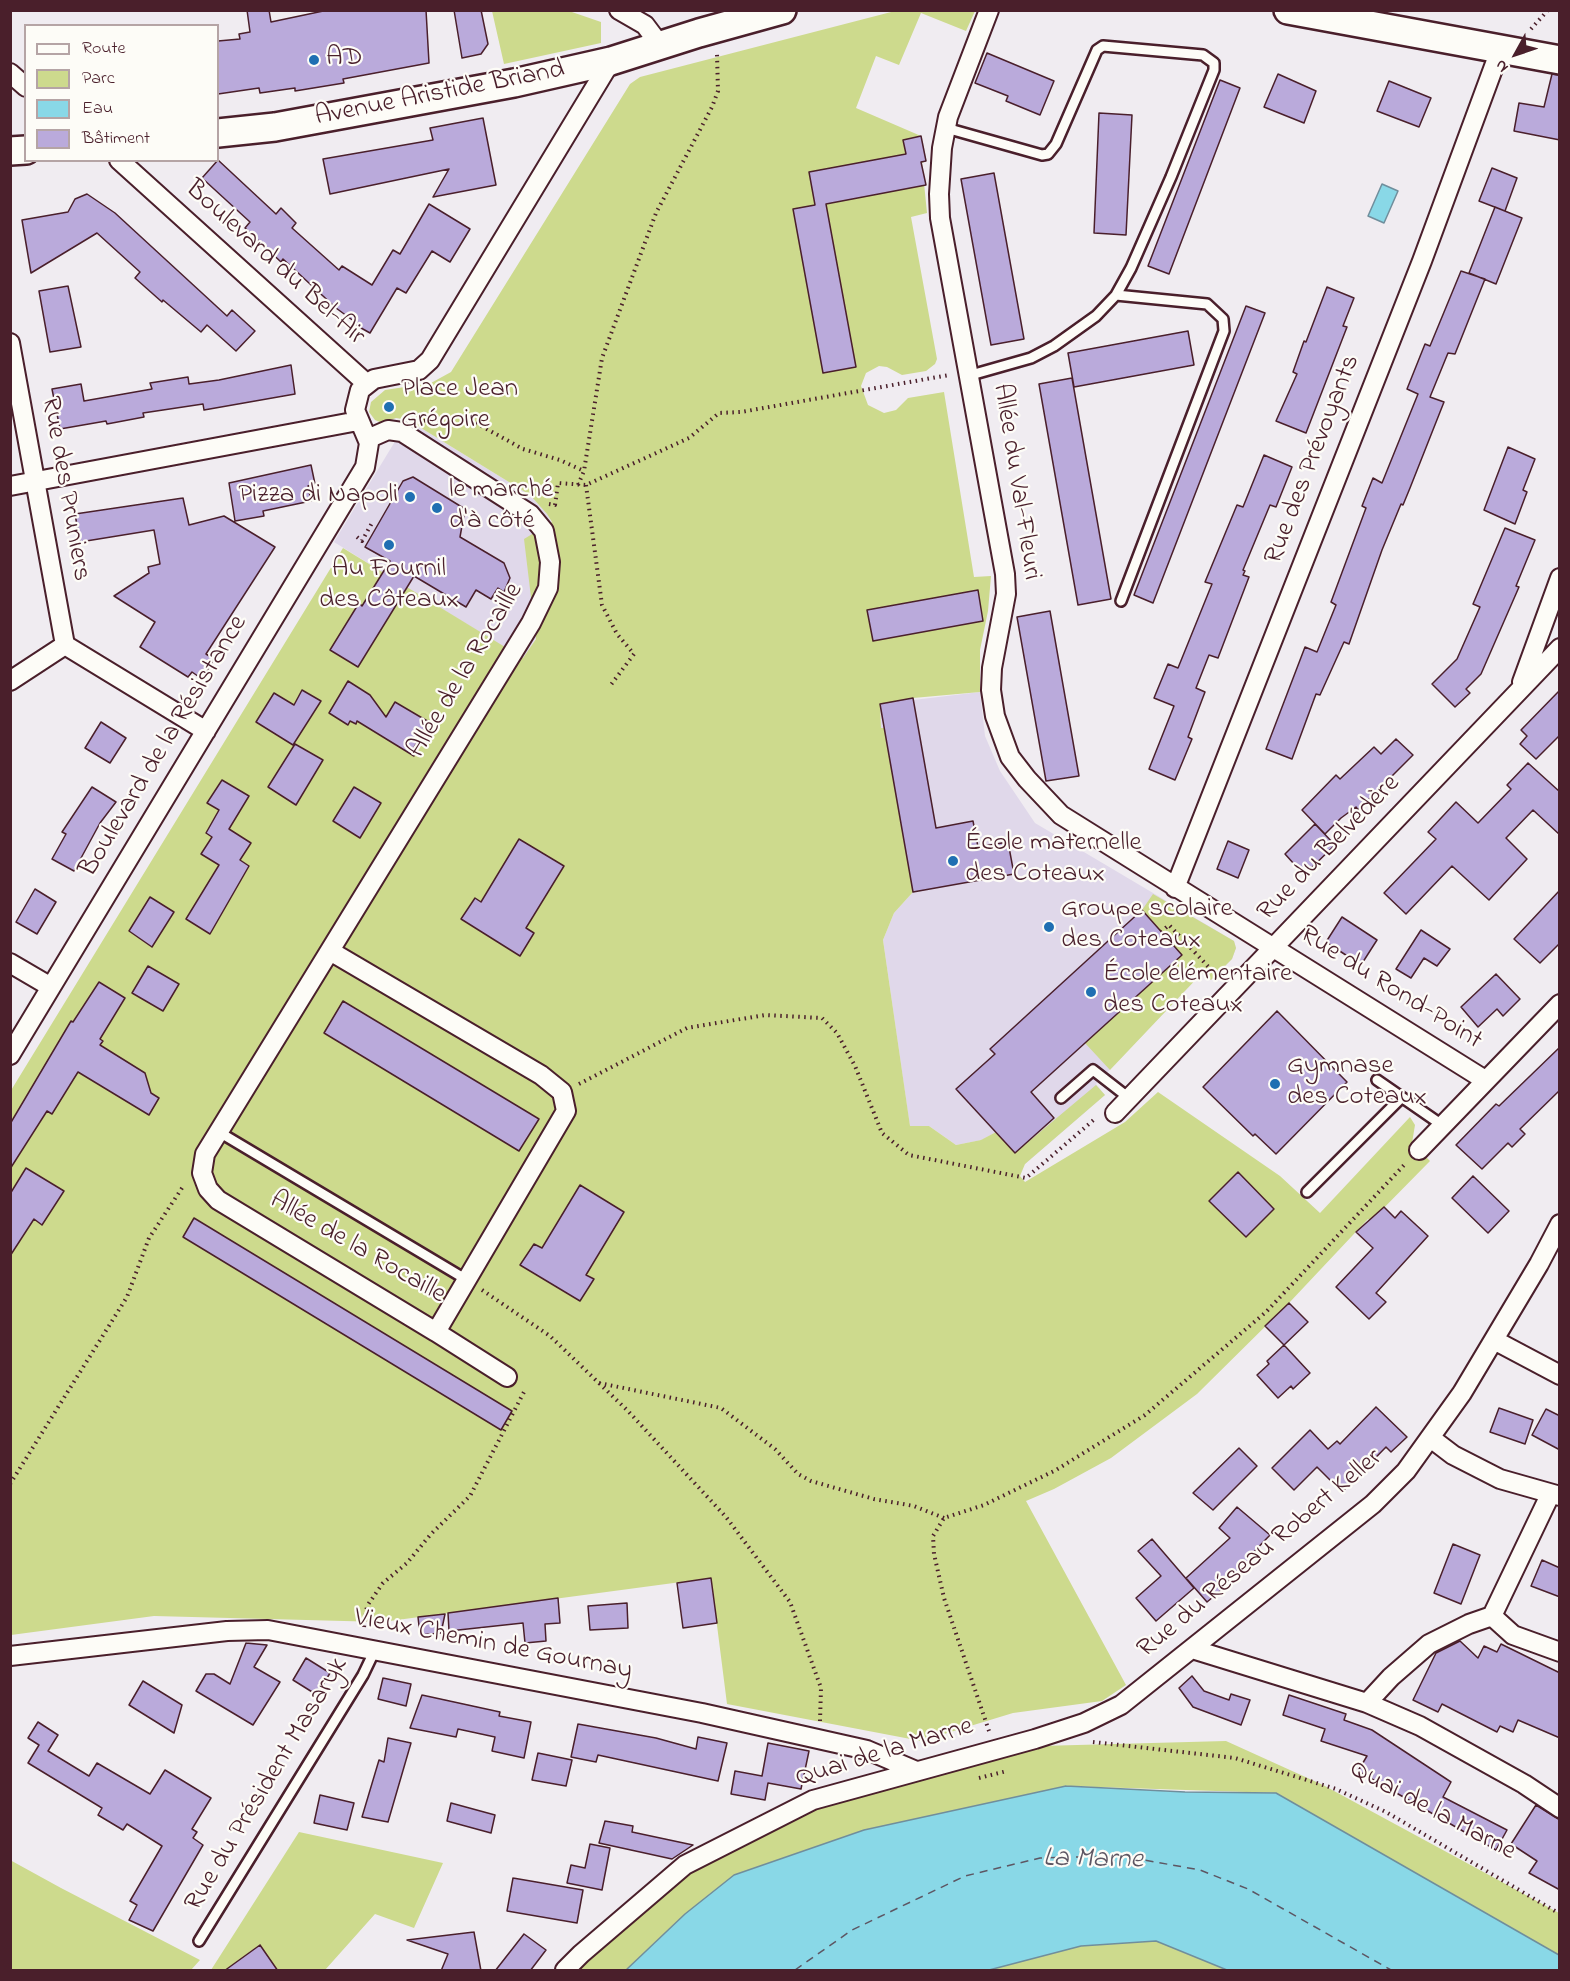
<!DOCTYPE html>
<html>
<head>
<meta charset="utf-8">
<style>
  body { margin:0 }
  #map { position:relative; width:1570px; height:1981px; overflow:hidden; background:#f0ecf1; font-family:"Indie Flower",sans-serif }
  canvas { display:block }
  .frame { position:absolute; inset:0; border:12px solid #4a1f2b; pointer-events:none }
  .legend { position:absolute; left:24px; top:24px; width:195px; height:138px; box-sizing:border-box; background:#fdfcf7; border:2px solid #b5a4a5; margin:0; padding:8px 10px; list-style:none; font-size:18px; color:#4a1f2b }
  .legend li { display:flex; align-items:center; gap:12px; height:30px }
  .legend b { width:30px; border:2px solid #b5a4a5 }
  .north { position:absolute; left:1486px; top:24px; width:60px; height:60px; -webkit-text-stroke:4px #fdfcf7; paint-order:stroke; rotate:230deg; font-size:16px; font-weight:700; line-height:24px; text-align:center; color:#4a1f2b }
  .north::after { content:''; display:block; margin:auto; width:21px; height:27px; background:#4a1f2b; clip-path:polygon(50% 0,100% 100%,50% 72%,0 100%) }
</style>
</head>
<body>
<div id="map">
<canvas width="1570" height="1981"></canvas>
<div class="frame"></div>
<ul class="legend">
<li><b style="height:8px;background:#fdfcf7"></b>Route</li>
<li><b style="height:16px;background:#cdda8d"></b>Parc</li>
<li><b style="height:16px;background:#89d8e7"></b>Eau</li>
<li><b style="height:16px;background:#baaadb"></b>Bâtiment</li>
</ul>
<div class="north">N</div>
</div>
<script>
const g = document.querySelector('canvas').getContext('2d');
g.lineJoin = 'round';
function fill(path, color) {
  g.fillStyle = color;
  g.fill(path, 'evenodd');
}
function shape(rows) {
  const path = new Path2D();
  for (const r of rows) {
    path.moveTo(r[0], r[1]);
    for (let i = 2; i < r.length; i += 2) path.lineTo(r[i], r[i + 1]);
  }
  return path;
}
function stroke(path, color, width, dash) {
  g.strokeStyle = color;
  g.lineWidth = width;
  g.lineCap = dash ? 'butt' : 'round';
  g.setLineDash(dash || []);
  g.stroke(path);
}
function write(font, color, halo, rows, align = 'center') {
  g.font = font + ' "Indie Flower",sans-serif';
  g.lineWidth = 4.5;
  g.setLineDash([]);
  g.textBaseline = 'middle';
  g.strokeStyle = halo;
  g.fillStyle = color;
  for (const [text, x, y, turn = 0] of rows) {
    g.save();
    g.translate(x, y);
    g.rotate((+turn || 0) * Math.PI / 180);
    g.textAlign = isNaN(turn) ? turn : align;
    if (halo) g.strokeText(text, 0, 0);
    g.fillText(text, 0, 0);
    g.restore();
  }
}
const built = shape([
  [408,420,530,495,547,514,559,535,561,598,523,659,334,542],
  [980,692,985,736,1000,771,1035,823,1234,941,1236,948,1232,959,1211,980,1202,973,1096,1084,1105,1095,1025,1164,996,1132,982,1140,956,1145,929,1126,910,1127,883,940,894,913,913,892,881,728,880,704]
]);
const green = shape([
  [492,11,569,11,601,22,601,43,504,64],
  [895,11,975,11,966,31,921,13,899,65,876,56,856,108,921,136,926,161,922,163,927,213,911,217,937,359,935,364,926,371,902,375,887,367,879,366,866,373,861,386,868,405,884,413,896,410,908,398,944,392,974,577,991,576,988,611,980,650,980,692,913,698,880,704,881,728,884,728,913,892,894,913,883,940,910,1126,929,1126,956,1145,981,1140,996,1132,1015,1153,1096,1085,1105,1095,1025,1164,1020,1176,1025,1182,1125,1122,1158,1092,1280,1176,1320,1213,1410,1117,1415,1125,1412,1143,1430,1161,1371,1221,1368,1219,1289,1303,1197,1394,1111,1458,1054,1489,1026,1501,1126,1685,1102,1701,1013,1713,921,1741,727,1704,711,1578,382,1622,154,1616,11,1635,10,1092,343,548,523,658,536,639,524,539,552,522,547,514,530,495,408,420,396,418,382,423,375,420,369,412,371,402,385,390,431,383,451,372,630,84,640,77],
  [1153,894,1234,941,1236,948,1232,959,1211,980,1202,973,1110,1070,1085,1043,1182,955,1142,910],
  [1226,1741,1323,1785,1559,1913,1559,1955,1276,1793,1066,1786,685,1914,626,1970,565,1970,685,1865,813,1800,1040,1746],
  [299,1832,443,1863,414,1928,375,1914,325,1970,211,1970],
  [10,1860,61,1888,200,1960,191,1970,11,1970],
  [1156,1941,1227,1970,989,1970,1081,1946]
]);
const water = shape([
  [1382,184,1398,191,1384,223,1368,216,1382,184],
  [1066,1786,1185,1792,1276,1793,1559,1955,1559,1970,1227,1970,1156,1941,1081,1946,989,1970,626,1970,685,1914,734,1875,864,1830,1066,1786]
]);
const ferry = shape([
  [795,1970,852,1930,965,1876,1040,1858,1122,1856,1200,1870,1248,1889,1391,1970]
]);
const building = shape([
  [247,10,269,10,271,22,328,10,426,10,429,63,343,79,344,83,295,91,295,88,260,93,259,88,218,94,218,41,240,39,239,34,250,32,247,10],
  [454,10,481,10,488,44,481,54,462,58,454,10],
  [987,53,1054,81,1040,115,1006,101,1008,96,975,83,987,53],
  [1278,74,1316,91,1304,123,1264,107,1278,74],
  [1552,74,1560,75,1560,140,1514,131,1519,103,1544,107,1552,74],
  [1220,80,1240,88,1169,274,1148,266,1220,80],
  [1389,81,1431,98,1419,127,1377,111,1389,81],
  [1099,113,1132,115,1126,235,1094,233,1099,113],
  [483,118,496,185,433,197,449,169,330,194,323,159,433,140,430,128,483,118],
  [921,136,926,161,921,162,926,185,826,204,856,367,823,373,793,209,815,205,809,172,906,154,903,140,921,136],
  [218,160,276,214,281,208,296,223,292,228,339,270,342,266,372,285,393,250,400,254,429,204,470,229,450,262,432,251,406,293,397,288,370,333,354,324,355,322,336,308,283,259,281,262,245,228,250,222,202,178,218,160],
  [1492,168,1517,178,1505,211,1479,201,1492,168],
  [994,173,1024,339,991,345,961,179,994,173],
  [87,194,115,213,227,316,232,310,255,331,236,351,207,325,201,332,163,300,162,302,135,278,140,272,97,233,31,273,22,220,68,212,75,199,87,194],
  [1495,207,1522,218,1496,284,1469,273,1495,207],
  [1461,271,1485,279,1455,354,1448,353,1430,397,1444,402,1410,488,1403,505,1401,504,1382,550,1349,644,1344,642,1320,695,1316,694,1292,759,1266,749,1305,647,1317,652,1336,605,1331,602,1366,508,1362,506,1373,478,1382,483,1418,394,1407,389,1425,344,1430,346,1461,271],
  [68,286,81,347,50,352,39,291,68,286],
  [1327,287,1354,298,1343,326,1347,327,1306,433,1276,421,1297,374,1293,372,1304,341,1306,342,1327,287],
  [1246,306,1265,313,1153,603,1134,595,1246,306],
  [1188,331,1194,365,1074,387,1068,353,1188,331],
  [291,365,295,394,204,410,203,404,143,413,144,417,107,424,106,421,60,429,52,389,81,384,84,401,152,389,150,383,188,377,189,384,219,380,291,365],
  [1072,378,1111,599,1078,605,1039,384,1072,378],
  [1508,447,1535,459,1523,490,1527,492,1515,524,1484,510,1508,447],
  [1264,455,1292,467,1276,507,1270,505,1243,570,1245,571,1243,575,1249,577,1218,658,1209,655,1196,688,1205,692,1188,737,1192,739,1175,780,1149,769,1174,706,1154,698,1168,664,1178,668,1212,584,1205,582,1237,505,1243,507,1264,455],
  [311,465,315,484,308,486,311,501,263,511,264,516,235,521,229,483,311,465],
  [413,477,465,509,460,537,504,563,510,578,504,592,498,588,491,599,476,590,466,607,414,576,358,667,330,650,359,603,362,606,390,561,365,547,403,481,413,477],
  [183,498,189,525,224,516,275,547,206,654,214,659,202,679,192,672,188,677,140,647,155,622,114,596,149,573,148,567,160,564,154,530,80,542,75,514,183,498],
  [1505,528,1535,540,1516,586,1519,587,1481,674,1466,689,1470,693,1455,707,1432,684,1457,659,1480,607,1473,604,1505,528],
  [978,590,983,621,873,641,867,610,978,590],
  [1050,611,1079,776,1046,781,1017,617,1050,611],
  [348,681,370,695,386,717,395,702,429,722,412,751,414,756,357,721,356,724,350,721,348,725,329,713,348,681],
  [302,690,321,701,293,745,256,722,274,693,294,705,302,690],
  [1560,690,1560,735,1536,759,1520,744,1527,736,1521,730,1560,690],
  [913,698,936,828,973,821,978,847,1008,842,1014,874,913,892,880,704,913,698],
  [101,722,126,738,110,763,85,748,101,722],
  [1396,739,1413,755,1358,810,1356,807,1341,818,1325,834,1302,810,1336,775,1340,779,1374,747,1381,754,1396,739],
  [295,744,323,760,296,805,268,787,295,744],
  [1528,763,1560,792,1560,835,1533,810,1506,838,1527,859,1489,900,1452,866,1406,914,1384,893,1436,839,1428,832,1456,802,1478,823,1511,789,1507,785,1528,763],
  [222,780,249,796,229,829,251,843,240,860,249,866,210,934,186,919,219,865,201,854,212,837,206,833,219,810,207,803,222,780],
  [92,787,116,802,100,823,74,871,52,859,66,834,62,832,92,787],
  [354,787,381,803,360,838,333,821,354,787],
  [1315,824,1335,845,1304,875,1285,854,1315,824],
  [519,839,564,866,526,928,534,933,520,956,461,919,475,898,481,902,519,839],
  [1228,841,1249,850,1238,878,1217,869,1228,841],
  [35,889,56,902,37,934,16,922,35,889],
  [1560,890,1560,943,1540,963,1514,939,1560,890],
  [150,897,174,912,152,947,129,931,150,897],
  [1142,910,1182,955,1031,1092,1054,1118,1015,1153,956,1089,995,1054,990,1049,1142,910],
  [1342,917,1377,940,1361,965,1326,942,1342,917],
  [1421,930,1450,949,1437,966,1424,958,1411,978,1396,969,1421,930],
  [148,966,179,984,163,1011,132,993,148,966],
  [1496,974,1520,999,1503,1016,1497,1009,1478,1027,1461,1007,1496,974],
  [99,982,125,998,100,1039,103,1041,100,1045,145,1073,151,1093,159,1098,149,1115,78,1072,52,1114,47,1111,10,1169,10,1124,71,1021,73,1022,99,982],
  [343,1001,539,1119,519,1151,324,1033,343,1001],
  [1277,1011,1347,1082,1276,1154,1255,1134,1253,1136,1203,1087,1277,1011],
  [1560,1047,1560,1090,1520,1129,1525,1134,1512,1147,1508,1143,1482,1169,1456,1145,1496,1104,1499,1106,1560,1047],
  [26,1168,64,1191,42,1225,34,1219,10,1256,10,1194,26,1168],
  [1238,1172,1274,1209,1246,1237,1209,1201,1238,1172],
  [1473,1176,1509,1211,1488,1233,1452,1198,1473,1176],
  [580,1185,624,1212,586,1275,594,1279,580,1301,520,1265,534,1244,542,1248,580,1185],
  [1384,1207,1395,1218,1401,1211,1428,1236,1376,1293,1386,1302,1369,1319,1336,1287,1373,1248,1356,1232,1384,1207],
  [194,1218,512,1411,501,1430,183,1237,194,1218],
  [1289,1303,1308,1322,1284,1345,1265,1326,1289,1303],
  [1284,1345,1310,1373,1293,1389,1291,1386,1278,1398,1257,1375,1269,1364,1267,1361,1284,1345],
  [1376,1407,1407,1437,1391,1452,1386,1447,1342,1492,1317,1467,1294,1490,1272,1468,1310,1430,1328,1449,1337,1441,1340,1444,1376,1407],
  [1499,1408,1533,1420,1525,1444,1490,1432,1499,1408],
  [1546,1409,1560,1416,1560,1450,1532,1435,1546,1409],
  [1239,1448,1257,1466,1213,1510,1193,1493,1239,1448],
  [1237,1507,1270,1535,1249,1557,1252,1559,1228,1580,1231,1582,1207,1602,1186,1578,1230,1538,1219,1528,1237,1507],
  [1152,1539,1194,1588,1156,1621,1136,1598,1161,1576,1138,1551,1152,1539],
  [1453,1544,1480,1555,1461,1604,1434,1593,1453,1544],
  [1542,1560,1560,1568,1560,1597,1531,1586,1542,1560],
  [711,1578,717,1623,683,1628,677,1583,711,1578],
  [558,1598,560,1623,545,1624,546,1641,525,1643,523,1623,449,1631,448,1613,558,1598],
  [627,1603,628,1628,590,1630,588,1606,627,1603],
  [445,1614,441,1633,420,1635,418,1617,445,1614],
  [1460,1641,1478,1658,1484,1646,1497,1652,1501,1644,1560,1673,1560,1738,1518,1720,1513,1732,1500,1726,1497,1732,1442,1704,1438,1712,1413,1700,1436,1653,1460,1641],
  [246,1643,267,1645,254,1667,280,1682,253,1725,196,1691,206,1674,214,1674,230,1684,246,1643],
  [306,1658,330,1673,317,1695,293,1680,306,1658],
  [1192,1676,1204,1691,1229,1700,1231,1694,1250,1700,1241,1725,1193,1707,1179,1688,1192,1676],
  [383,1678,411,1684,406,1706,378,1699,383,1678],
  [143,1681,182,1705,174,1733,129,1705,143,1681],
  [422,1695,500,1712,499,1716,531,1722,524,1758,492,1751,495,1737,458,1729,456,1737,410,1728,422,1695],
  [1289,1695,1346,1714,1344,1720,1372,1730,1451,1782,1443,1797,1507,1830,1496,1850,1358,1771,1367,1756,1321,1741,1325,1729,1283,1715,1289,1695],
  [38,1722,58,1735,48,1751,89,1776,97,1763,150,1794,165,1770,211,1798,192,1829,197,1832,193,1838,203,1845,153,1931,129,1920,137,1905,130,1901,162,1846,127,1824,123,1830,98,1815,102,1808,28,1763,39,1745,28,1738,38,1722],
  [578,1724,656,1738,696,1749,698,1737,727,1743,718,1781,598,1755,596,1762,571,1757,578,1724],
  [388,1738,411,1743,388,1822,362,1817,379,1760,384,1762,388,1738],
  [768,1743,809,1751,801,1789,768,1783,765,1800,731,1794,735,1771,762,1776,768,1743],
  [538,1753,572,1760,566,1786,532,1780,538,1753],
  [320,1795,354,1803,347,1830,314,1823,320,1795],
  [451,1803,495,1815,491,1833,447,1821,451,1803],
  [1536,1805,1560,1820,1560,1890,1529,1873,1537,1861,1511,1844,1536,1805],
  [605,1821,633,1826,632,1832,693,1845,672,1859,599,1843,605,1821],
  [590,1844,610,1848,602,1890,567,1883,571,1865,585,1868,590,1844],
  [513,1878,583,1890,577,1923,507,1911,513,1878],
  [474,1932,481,1971,441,1971,448,1954,407,1940,474,1932],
  [524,1934,546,1950,530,1971,495,1971,524,1934],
  [260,1945,278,1971,224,1971,260,1945]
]);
const path = shape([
  [1531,29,1548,10],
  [424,421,444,416,465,417,523,449,560,460,584,471],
  [578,485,584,471,602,358,656,213,712,107,718,91,717,54],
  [586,485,602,605,617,634,634,654,610,686],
  [549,504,555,505,558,483,586,485,689,438,719,413,741,412,949,375],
  [357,537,362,541,372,523],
  [1161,932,1169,925,1219,978],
  [579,1084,687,1028,765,1015,822,1018,837,1033,855,1066,882,1133,909,1155,1026,1178,1096,1118],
  [482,1290,550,1336,628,1411,726,1517,790,1602,821,1688,820,1721],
  [599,1383,721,1408,775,1449,798,1474,811,1481,874,1499,914,1506,944,1518],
  [10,1484,127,1297,149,1238,184,1185],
  [364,1627,367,1606,383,1583,407,1563,431,1534,470,1496,525,1390],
  [989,1731,944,1598,934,1554,933,1536,944,1518,984,1505,1056,1470,1145,1415,1266,1312,1406,1163],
  [1093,1742,1235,1758,1336,1789,1386,1812,1560,1914],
  [979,1778,1007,1771]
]);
const lane = shape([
  [946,128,1042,155,1048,154,1056,144,1097,50,1103,46,1203,55,1214,63,1214,70,1171,177,1131,268,1116,295,1096,316,1054,346,1031,358,971,375],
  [1116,295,1207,304,1223,319,1224,331,1121,601],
  [1377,1080,1442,1125],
  [1061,1098,1093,1070,1129,1098],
  [219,1132,467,1280],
  [1307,1192,1401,1098],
  [199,1941,363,1675,374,1652]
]);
const street = shape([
  [619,10,645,25,660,45],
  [989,10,948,117,942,148,939,194,940,218,1005,574,1006,594,992,668,991,690,995,716,1010,757,1027,779,1061,815,1485,1080],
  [10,73,26,87],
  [119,160,367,384],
  [10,343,65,645],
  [10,486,358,421],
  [65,645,206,731],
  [10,681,65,645],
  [1522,682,1560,578],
  [1175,888,1422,261,1500,50],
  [330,951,541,1075,562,1092,566,1111,436,1332,218,1200,208,1189,202,1173,205,1154,531,623,548,588,550,562,544,531,530,514,402,432,388,430,372,437,366,436],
  [10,963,51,987],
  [10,1055,365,467,369,443,355,410,360,390,374,379,419,370,430,360,611,61],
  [1115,1113,1560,648],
  [1419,1150,1560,1004],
  [436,1332,507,1377],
  [1494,1340,1560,1375],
  [1432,1439,1453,1455,1500,1479,1560,1496],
  [1492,1616,1513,1635,1560,1652],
  [1192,1649,1367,1703,1420,1726,1524,1784,1560,1808],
  [10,1656,227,1631,268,1630,702,1713,867,1750,914,1770],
  [1367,1703,1391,1677,1429,1644,1469,1624,1492,1616,1550,1495],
  [565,1970,581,1954,685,1865,813,1800,1035,1739,1084,1723,1121,1705,1373,1504,1406,1471,1462,1393,1539,1264,1560,1224]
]);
const secondary = shape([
  [1288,10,1560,60],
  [218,133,275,127,514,83,611,61,699,33,782,10],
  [10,151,26,150]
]);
const markers = [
  [314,60,6,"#1f6fb2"],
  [389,407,6,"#1f6fb2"],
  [410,497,6,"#1f6fb2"],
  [437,508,6,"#1f6fb2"],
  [389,545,6,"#1f6fb2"],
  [953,861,6,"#1f6fb2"],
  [1049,927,6,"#1f6fb2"],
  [1091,992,6,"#1f6fb2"],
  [1275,1084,6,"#1f6fb2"]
];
const poiNames = [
  ["AD",326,60],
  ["Place Jean",401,391],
  ["Grégoire",401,422],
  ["le marché",449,492],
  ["d'à côté",449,523],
  ["Pizza di Napoli",398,497,"right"],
  ["Au Fournil",389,571,"center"],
  ["des Côteaux",389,602,"center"],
  ["École maternelle",965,845],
  ["des Coteaux",965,876],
  ["Groupe scolaire",1061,911],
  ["des Coteaux",1061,942],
  ["École élémentaire",1103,976],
  ["des Coteaux",1103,1007],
  ["Gymnase",1287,1068],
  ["des Coteaux",1287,1099]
];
const streetNames = [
  ["Avenue Aristide Briand",440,95,-11],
  ["Boulevard du Bel-Air",274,264,42],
  ["Rue des Prévoyants",1314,460,-69],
  ["Allée du Val-Fleuri",1015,482,81],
  ["Rue des Pruniers",64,489,80],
  ["Allée de la Rocaille",467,671,-59],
  ["Boulevard de la Résistance",165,747,-59],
  ["Rue du Belvédère",1330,849,-46],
  ["Rue du Rond-Point",1390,989,32],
  ["Allée de la Rocaille",357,1249,30],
  ["Rue du Réseau Robert Keller",1261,1555,-40],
  ["Vieux Chemin de Gournay",493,1646,11],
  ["Quai de la Marne",885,1754,-17],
  ["Rue du Président Masaryk",268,1785,-59],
  ["Quai de la Marne",1432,1812,28]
];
const waterNames = [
  ["La Marne",1093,1861,1]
];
fill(built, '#e0d8ea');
fill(green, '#cdda8d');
fill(water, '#89d8e7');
stroke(water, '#708e9c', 1.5);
stroke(ferry, '#5d5663', 1.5, [8, 6]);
fill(building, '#baaadb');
stroke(building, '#4a1f2b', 1.5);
stroke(lane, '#4a1f2b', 14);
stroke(street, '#4a1f2b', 22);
stroke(secondary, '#4a1f2b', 32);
stroke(path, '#4a1f2b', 4, [1.5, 4.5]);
stroke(lane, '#fdfcf7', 9);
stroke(street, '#fdfcf7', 18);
stroke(secondary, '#fdfcf7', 27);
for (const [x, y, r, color] of markers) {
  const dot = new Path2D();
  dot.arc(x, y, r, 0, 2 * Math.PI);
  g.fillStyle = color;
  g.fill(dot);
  stroke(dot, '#fdfcf7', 2);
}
write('27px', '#4a1f2b', '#fdfcf7', poiNames, 'left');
write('27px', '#4a1f2b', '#fdfcf7', streetNames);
write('italic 28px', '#5d5663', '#fdfcf7', waterNames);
</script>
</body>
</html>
